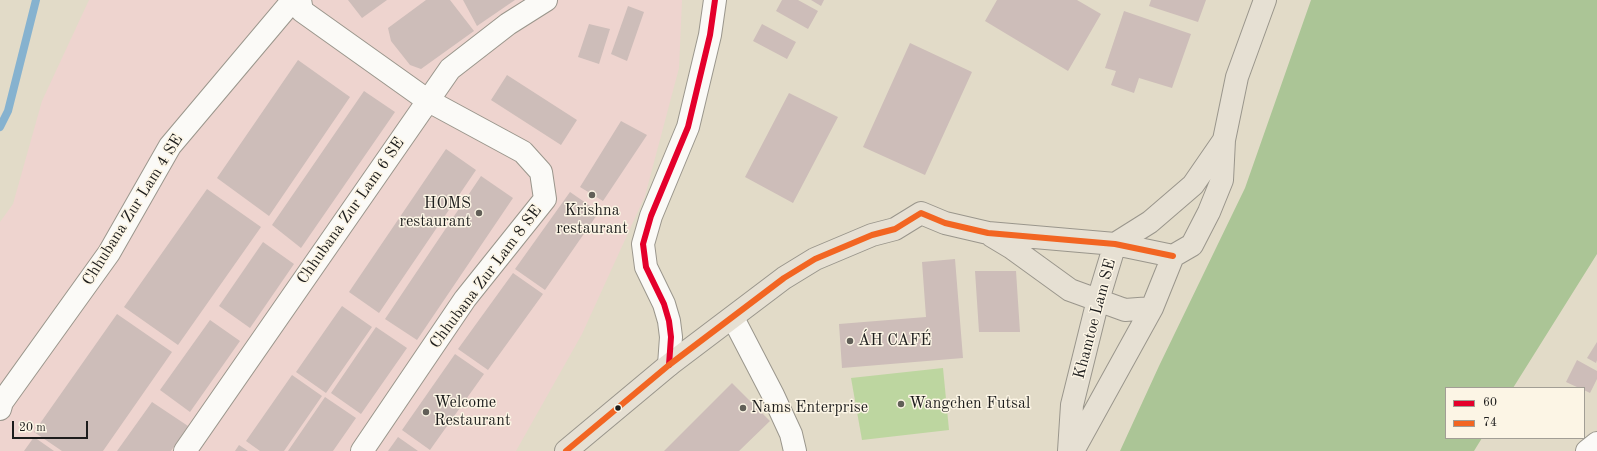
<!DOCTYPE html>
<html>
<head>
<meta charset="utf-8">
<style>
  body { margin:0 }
  #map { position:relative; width:1597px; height:451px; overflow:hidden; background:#e2dbc8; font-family:"Old Standard TT",serif }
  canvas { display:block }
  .legend { position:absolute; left:1445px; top:387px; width:140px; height:52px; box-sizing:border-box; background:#fcf5e5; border:1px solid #a29e95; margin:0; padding:5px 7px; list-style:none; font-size:12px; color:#1c1c1c }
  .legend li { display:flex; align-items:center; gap:8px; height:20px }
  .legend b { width:20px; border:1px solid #a29e95 }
  .scale { position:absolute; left:12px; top:421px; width:76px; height:18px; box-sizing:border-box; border:2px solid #1c1c1c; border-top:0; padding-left:5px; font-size:12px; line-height:14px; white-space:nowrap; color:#1c1c1c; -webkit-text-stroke:3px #fcf5e5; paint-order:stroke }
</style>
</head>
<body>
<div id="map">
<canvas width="1597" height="451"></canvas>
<ul class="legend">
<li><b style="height:5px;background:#e4002b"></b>60</li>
<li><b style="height:5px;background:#f26522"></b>74</li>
</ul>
<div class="scale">20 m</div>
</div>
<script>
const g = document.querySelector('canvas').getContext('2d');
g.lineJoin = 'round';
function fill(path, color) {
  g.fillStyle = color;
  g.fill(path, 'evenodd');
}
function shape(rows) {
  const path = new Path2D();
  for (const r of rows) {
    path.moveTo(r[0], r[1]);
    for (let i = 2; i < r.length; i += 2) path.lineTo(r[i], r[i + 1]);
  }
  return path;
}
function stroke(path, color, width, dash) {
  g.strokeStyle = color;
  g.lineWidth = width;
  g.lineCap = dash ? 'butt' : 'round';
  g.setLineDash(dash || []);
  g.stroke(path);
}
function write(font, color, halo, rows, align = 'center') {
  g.font = font + ' "Old Standard TT",serif';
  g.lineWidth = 3;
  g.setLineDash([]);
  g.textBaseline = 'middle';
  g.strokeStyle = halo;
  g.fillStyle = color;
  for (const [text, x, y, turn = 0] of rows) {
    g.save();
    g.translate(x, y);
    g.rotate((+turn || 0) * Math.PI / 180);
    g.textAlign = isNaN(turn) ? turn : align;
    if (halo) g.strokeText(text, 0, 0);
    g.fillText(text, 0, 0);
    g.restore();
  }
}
const built = shape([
  [89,0,682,0,679,68,645,196,582,334,516,451,0,451,0,222,13,204,42,101]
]);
const green = shape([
  [943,368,949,430,862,440,851,378]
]);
const forest = shape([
  [1311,0,1597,0,1597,254,1513,388,1446,388,1446,438,1482,438,1474,451,1120,451,1159,366,1245,188]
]);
const stream = shape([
  [0,127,8,111,36,0]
]);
const building = shape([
  [348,0,387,0,362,18],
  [426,0,450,0,474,31,421,69,410,65,391,41,388,28],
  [463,0,515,0,477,26],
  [782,0,798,0,818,11,808,29,776,11],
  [811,0,824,0,821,6],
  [997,0,1077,0,1101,14,1068,71,985,21],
  [1151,0,1206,0,1198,22,1149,6],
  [628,6,644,12,627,61,611,54],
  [1124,11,1191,34,1172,88,1139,78,1134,93,1111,85,1116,71,1105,68],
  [589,24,610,29,599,64,578,57],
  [762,24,796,42,787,59,753,41],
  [910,43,972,72,925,175,863,147],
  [298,60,350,97,269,216,217,178],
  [507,75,577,120,561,145,491,100],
  [364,91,395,112,301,248,272,225],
  [789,93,838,117,793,203,745,177],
  [621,121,647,135,603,201,580,187],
  [446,149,476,170,379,313,349,292],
  [481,176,513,198,417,340,385,319],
  [207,189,261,227,178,345,124,307],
  [570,192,599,212,545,290,515,269],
  [263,242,294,264,250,328,219,306],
  [955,259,963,358,842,368,839,324,926,317,922,262],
  [975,271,1016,271,1020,332,979,332],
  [513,273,543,294,488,370,458,349],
  [342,306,372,327,326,393,296,372],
  [117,314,172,352,103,451,62,451,34,432],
  [210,320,240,341,190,412,160,390],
  [376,327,407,348,361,414,331,393],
  [1597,342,1597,360,1596,363,1587,358],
  [455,354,484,374,430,450,402,430],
  [1577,360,1597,371,1597,379,1590,393,1584,390,1584,388,1579,388,1566,382],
  [292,375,322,396,284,451,260,451,246,441],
  [732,383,770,421,739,451,664,451],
  [325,397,356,418,333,451,288,451],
  [152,402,188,426,171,451,117,451],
  [34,437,54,451,24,451],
  [398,437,418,451,388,451],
  [239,445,248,451,235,451]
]);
const street = shape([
  [300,0,302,11,427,100,523,152,541,172,545,199,465,299,362,451],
  [733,318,773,395,791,434,795,451],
  [669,365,671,337,669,321,664,304,646,267,643,244,651,216,688,127,710,35,715,0],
  [0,409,2,402,109,253,170,146,293,0],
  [185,451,450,69,508,24,546,0],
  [1587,451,1597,443]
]);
const primary = shape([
  [992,236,1012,248,1070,290,1125,310,1152,308],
  [1173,256,1192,245,1209,212,1222,180,1224,140,1237,77,1265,0],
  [566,451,669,365,784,278,815,259,872,235,895,229,921,213,945,223,988,233,1115,244,1173,256],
  [1069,451,1072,405,1098,300,1115,244,1150,222,1193,185,1224,140],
  [1073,451,1152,308,1173,256]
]);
const bus1 = shape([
  [669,365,671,337,669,321,664,304,646,267,643,244,651,216,688,127,710,35,715,0]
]);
const bus2 = shape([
  [566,451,669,365,784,278,815,259,872,235,895,229,921,213,945,223,988,233,1115,244,1173,256]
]);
const markers = [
  [592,195,4,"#615f58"],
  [479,213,4,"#615f58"],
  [850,341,4,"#615f58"],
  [901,404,4,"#615f58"],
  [618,408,3.5,"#1c1c1c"],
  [743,408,4,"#615f58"],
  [426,412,4,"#615f58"]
];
const poiNames = [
  ["HOMS",471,204,"right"],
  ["restaurant",471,222,"right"],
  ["Krishna",592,211,"center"],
  ["restaurant",592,229,"center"],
  ["ÁH CAFÉ",858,341],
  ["Welcome",434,403],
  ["Restaurant",434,421],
  ["Wangchen Futsal",909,404],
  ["Nams Enterprise",751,408]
];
const streetNames = [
  ["Chhubana Zur Lam 4 SE",133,210,-58],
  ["Chhubana Zur Lam 6 SE",351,211,-55],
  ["Chhubana Zur Lam 8 SE",486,277,-53],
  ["Khamtoe Lam SE",1095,319,-75]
];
fill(built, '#eed4cf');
fill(green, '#bdd6a0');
fill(forest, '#abc596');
stroke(stream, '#86b2cf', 8);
fill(building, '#cdbdb9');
stroke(street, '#9a968c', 24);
stroke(primary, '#9a968c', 24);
stroke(street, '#fbfaf7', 22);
stroke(primary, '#e6e0d3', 22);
stroke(bus1, '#e4002b', 6);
stroke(bus2, '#f26522', 6);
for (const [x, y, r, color] of markers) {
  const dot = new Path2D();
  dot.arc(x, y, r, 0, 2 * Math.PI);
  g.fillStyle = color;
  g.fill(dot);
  stroke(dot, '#fcf5e5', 1.5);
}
write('16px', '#1c1c1c', '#fcf5e5', poiNames, 'left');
write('16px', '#1c1c1c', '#fcf5e5', streetNames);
</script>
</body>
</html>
